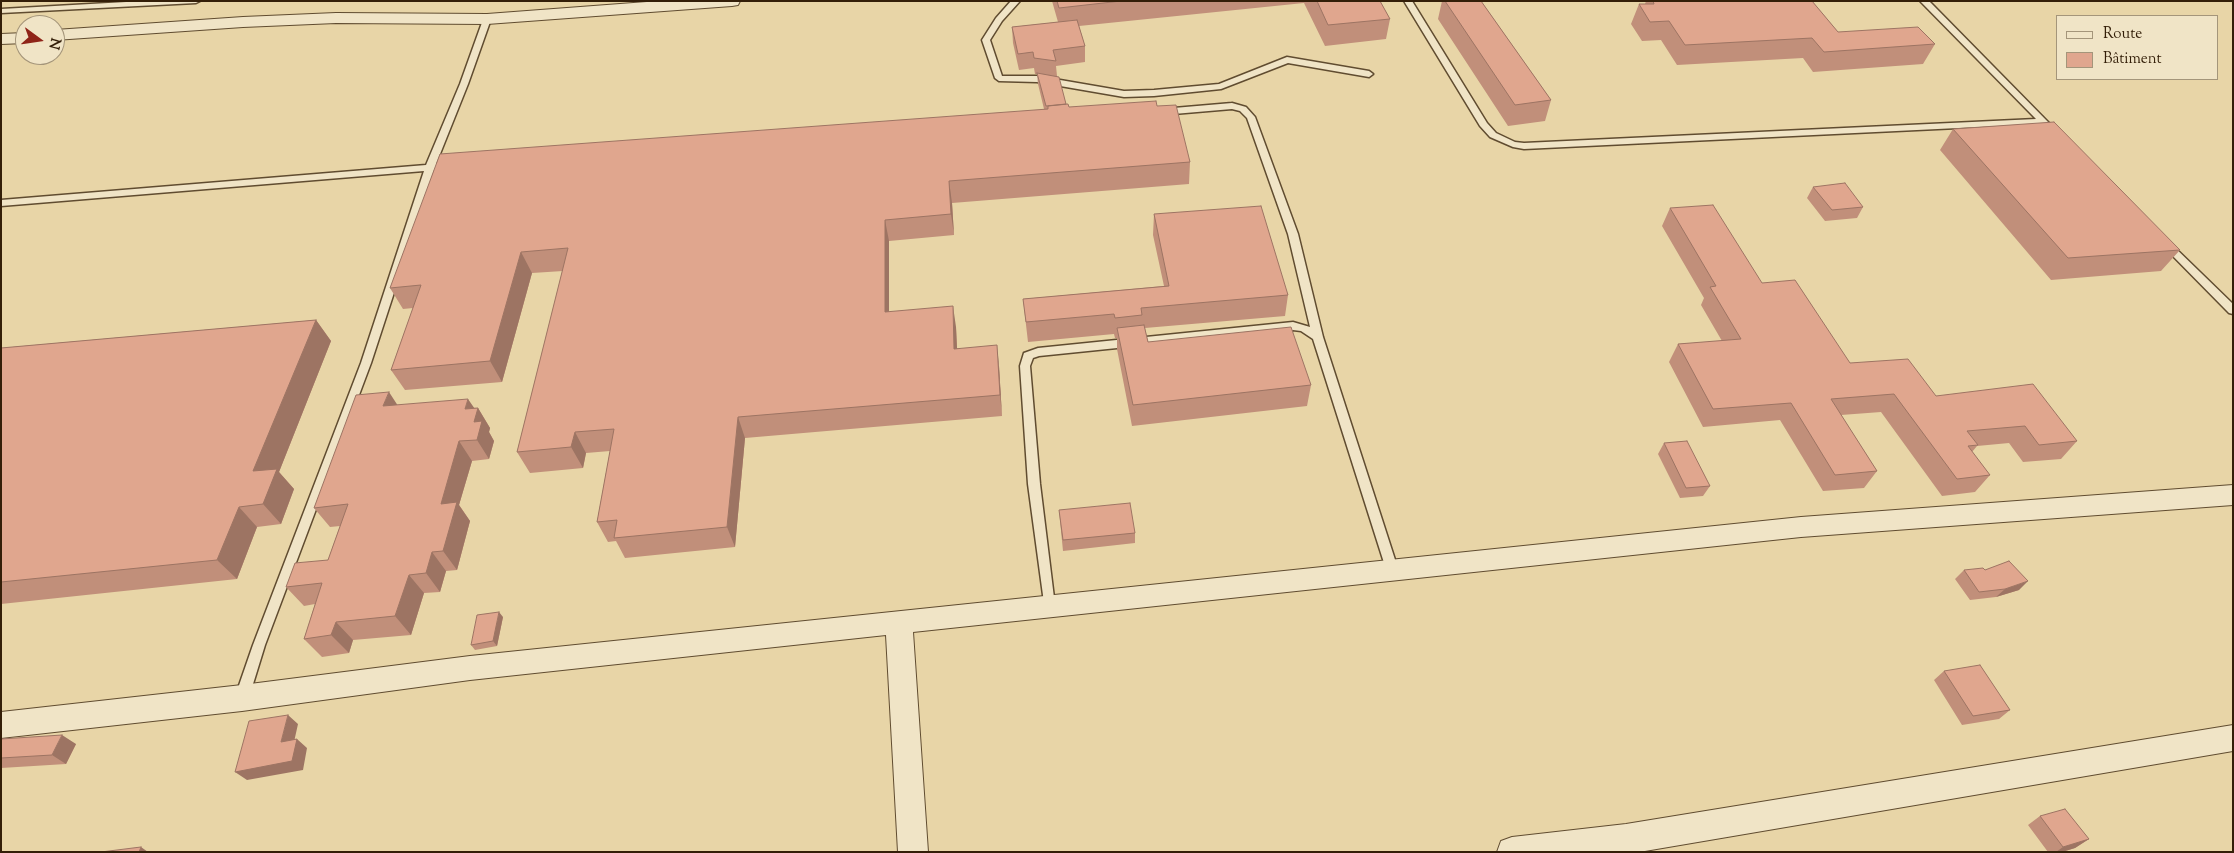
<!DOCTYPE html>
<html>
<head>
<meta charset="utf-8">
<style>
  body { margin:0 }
  #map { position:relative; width:2234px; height:853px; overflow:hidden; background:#e8d5a7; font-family:"Sorts Mill Goudy",serif }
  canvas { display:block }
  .frame { position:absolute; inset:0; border:2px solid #331e08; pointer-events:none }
  .legend { position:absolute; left:2056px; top:15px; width:162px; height:65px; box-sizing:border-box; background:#f0e4c6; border:1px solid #a4957a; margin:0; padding:6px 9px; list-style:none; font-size:15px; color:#331e08 }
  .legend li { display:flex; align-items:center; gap:10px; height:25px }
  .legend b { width:25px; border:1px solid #a4957a }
  .north { position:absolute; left:15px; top:15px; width:50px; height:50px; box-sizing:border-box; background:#f0e4c6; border:1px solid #a4957a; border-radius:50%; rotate:104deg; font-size:14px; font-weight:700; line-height:20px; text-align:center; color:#331e08 }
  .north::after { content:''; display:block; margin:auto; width:18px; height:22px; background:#8f2418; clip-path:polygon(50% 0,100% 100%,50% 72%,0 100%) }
</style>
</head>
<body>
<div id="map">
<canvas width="2234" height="853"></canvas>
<div class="frame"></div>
<ul class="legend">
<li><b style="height:6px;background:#f0e4c6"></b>Route</li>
<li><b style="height:14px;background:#e0a68e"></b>Bâtiment</li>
</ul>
<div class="north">N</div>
</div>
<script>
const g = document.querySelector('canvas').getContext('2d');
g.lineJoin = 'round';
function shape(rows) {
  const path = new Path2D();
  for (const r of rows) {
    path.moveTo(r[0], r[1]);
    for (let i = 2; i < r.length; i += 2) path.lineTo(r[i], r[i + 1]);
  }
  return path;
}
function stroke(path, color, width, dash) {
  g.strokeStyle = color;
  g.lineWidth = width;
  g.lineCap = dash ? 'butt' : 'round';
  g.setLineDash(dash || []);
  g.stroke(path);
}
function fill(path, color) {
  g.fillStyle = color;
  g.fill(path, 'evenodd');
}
const lane = shape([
  [144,1,200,1,196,3,1,13,1,9,144,1],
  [1011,1,1020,1,1002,21,990,40,1002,76,1037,76,1124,91,1154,90,1219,84,1287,57,1369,71,1373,74,1369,77,1288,63,1221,89,1154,96,1124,97,1037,82,999,81,995,78,982,40,996,18,1011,1],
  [1404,1,1412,1,1487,123,1496,133,1515,142,1524,143,2036,119,1920,1,1929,1,2050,124,2046,127,2041,124,1524,149,1513,147,1490,137,1480,126,1404,1],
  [484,17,491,19,468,84,436,164,450,163,455,166,450,169,434,170,371,363,265,645,249,697,247,701,242,703,237,701,235,697,253,645,361,363,424,171,1,206,1,200,426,165,460,84,484,17],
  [1232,103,1246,107,1255,117,1298,234,1323,337,1398,569,1396,573,1392,574,1388,573,1386,569,1313,339,1301,331,1293,330,1039,356,1033,358,1030,366,1040,484,1055,606,1053,610,1049,611,1045,610,1028,484,1020,366,1024,353,1038,348,1293,322,1310,327,1288,234,1247,118,1240,111,1232,109,1162,115,1158,112,1162,109,1232,103],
  [2165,240,2168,241,2233,304,2233,314,2229,313,2162,245,2160,243,2162,241,2165,240]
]);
const street = shape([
  [660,1,740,1,738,5,732,6,487,24,336,23,243,27,55,40,55,30,243,17,336,13,487,14,660,1],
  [25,33,25,43,1,44,1,34,25,33],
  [2233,485,2233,505,1801,537,913,632,928,852,898,852,886,635,470,680,242,711,1,738,1,712,242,685,470,656,1801,517,2233,485],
  [2233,725,2233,751,1639,852,1497,852,1501,841,1512,837,1626,824,2233,725]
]);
const wall = shape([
  [1052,1,1380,1,1390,19,1386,39,1325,46,1304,3,1079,26,1085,46,1085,62,1056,66,1057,76,1066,104,1069,107,1157,106,1190,162,1189,184,952,203,954,235,889,241,889,312,956,327,957,348,999,366,1002,416,745,438,735,547,625,558,616,541,608,542,597,522,610,451,586,453,583,468,530,473,517,452,563,271,532,273,502,382,405,390,391,370,413,308,403,309,390,288,1044,109,1038,84,1037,74,1035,74,1034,68,1019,70,1013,43,1012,27,1058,22],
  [1442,1,1481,1,1551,100,1545,121,1508,126,1438,19],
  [1646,1,1812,1,1838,32,1935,44,1923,64,1813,72,1803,58,1677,65,1661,40,1642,41,1631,24,1639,4,1645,4],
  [1953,129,2180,250,2161,271,2051,280,1940,150],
  [1813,187,1863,207,1857,218,1825,221,1807,198],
  [1670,208,1762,283,1850,363,1936,396,2077,441,2061,459,2023,462,2009,443,1977,446,1972,452,1990,475,1975,492,1942,496,1881,412,1841,415,1877,471,1864,488,1823,491,1780,420,1703,427,1669,362,1678,344,1722,341,1701,305,1704,298,1662,226],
  [1154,214,1288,295,1285,316,1145,328,1148,342,1311,385,1307,406,1132,426,1117,349,1117,338,1115,338,1114,334,1028,342,1023,299,1164,286,1153,235],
  [316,320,331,341,279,472,294,489,281,524,257,527,237,579,1,604,1,348],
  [398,405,478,408,490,428,489,432,494,441,489,459,472,461,459,505,470,521,457,570,446,571,440,592,424,593,411,635,353,640,349,653,322,657,304,639,315,604,304,606,286,587,328,560,340,526,330,527,314,508],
  [1664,443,1710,486,1703,496,1680,498,1658,454],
  [1059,510,1135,533,1135,543,1063,551],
  [1964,570,1985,570,2019,590,1996,597,1970,600,1955,579],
  [503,617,497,646,475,650,471,645],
  [1944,671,2010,710,1999,719,1962,725,1934,680],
  [1,739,76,744,66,764,1,768],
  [2040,816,2089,839,2075,848,2062,852,2048,852,2028,825]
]);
const shadedWall = shape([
  [949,181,952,203,954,235,951,214],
  [885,220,889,241,889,333,885,312],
  [521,252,532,273,502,382,490,361],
  [953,306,956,327,958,370,954,349],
  [316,320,331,341,279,472,294,489,281,524,263,504,253,471],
  [997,345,999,366,1002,416,1000,395],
  [389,392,402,412,383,406],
  [468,399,477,412,478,408,490,428,489,432,494,441,489,459,477,440,465,409],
  [738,417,745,438,735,547,727,527],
  [575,432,586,453,583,468,571,447],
  [459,441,472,461,459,505,470,521,457,570,443,551,441,504],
  [239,507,257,527,237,579,217,560],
  [432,552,446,571,440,592,426,573],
  [409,575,424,593,411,635,395,616],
  [2028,581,2019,590,1996,597,2005,589],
  [499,612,503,617,497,646,493,641],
  [336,622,353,640,349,653,331,635],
  [288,715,298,724,292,751,281,742],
  [62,735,76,744,66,764,52,755],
  [297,739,307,748,303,770,247,780,235,772],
  [2089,839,2075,848,2062,852,2056,852,2063,847],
  [141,847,148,852,139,852]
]);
const building = shape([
  [1057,1,1121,1,1059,8,1057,1],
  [1317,1,1380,1,1390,19,1328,25,1317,1],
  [1445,1,1481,1,1551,100,1515,105,1445,1],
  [1653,1,1812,1,1838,32,1918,27,1935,44,1824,52,1812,38,1685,45,1669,21,1650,22,1639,4,1654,4,1653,1],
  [1077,20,1085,46,1053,50,1056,61,1034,58,1033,52,1018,54,1012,27,1077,20],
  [1037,73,1059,77,1066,104,1046,106,1037,73],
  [1156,101,1157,106,1176,105,1190,162,949,181,951,214,885,220,885,312,953,306,954,349,997,345,1000,395,738,417,727,527,614,538,617,520,597,522,614,429,575,432,571,447,517,452,568,248,521,252,490,361,391,370,421,285,390,288,440,154,1048,109,1048,106,1068,104,1069,107,1156,101],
  [2054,122,2180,250,2068,258,1953,129,2054,122],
  [1845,183,1863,207,1832,210,1813,187,1845,183],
  [1713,205,1762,283,1795,280,1850,363,1908,359,1936,396,2033,384,2077,441,2039,445,2025,426,1967,431,1978,445,1968,446,1990,475,1957,479,1894,394,1831,399,1877,471,1835,475,1791,403,1713,409,1678,344,1741,339,1710,287,1716,286,1670,208,1713,205],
  [1261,206,1288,295,1141,308,1142,315,1115,318,1114,314,1026,322,1023,299,1169,286,1154,214,1261,206],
  [316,320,253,471,277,469,263,504,239,507,217,560,1,582,1,348,316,320],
  [1144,325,1148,342,1291,327,1311,385,1133,405,1117,328,1144,325],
  [389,392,383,406,468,399,465,409,478,408,474,422,482,421,477,440,459,441,441,504,457,502,443,551,432,552,426,573,409,575,395,616,336,622,331,635,304,639,322,583,286,587,295,563,328,560,348,504,314,508,356,395,389,392],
  [1687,441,1710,486,1686,488,1664,443,1687,441],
  [1130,503,1135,533,1063,540,1059,510,1130,503],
  [2009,561,2028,581,2005,589,1979,592,1964,570,1983,568,1985,570,2009,561],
  [499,612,493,641,471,645,477,615,499,612],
  [1980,665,2010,710,1973,716,1944,671,1980,665],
  [288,715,281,742,297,739,292,761,235,772,249,721,288,715],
  [62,735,52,755,1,758,1,739,62,735],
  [2065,809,2089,839,2063,847,2040,816,2065,809],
  [141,847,139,852,101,852,141,847]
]);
stroke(lane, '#604c30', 3);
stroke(street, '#604c30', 2);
fill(lane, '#f0e4c6');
fill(street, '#f0e4c6');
fill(wall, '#c18f7a');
fill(shadedWall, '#9d7463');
fill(building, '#e0a68e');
stroke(building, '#9d7463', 1);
</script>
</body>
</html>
